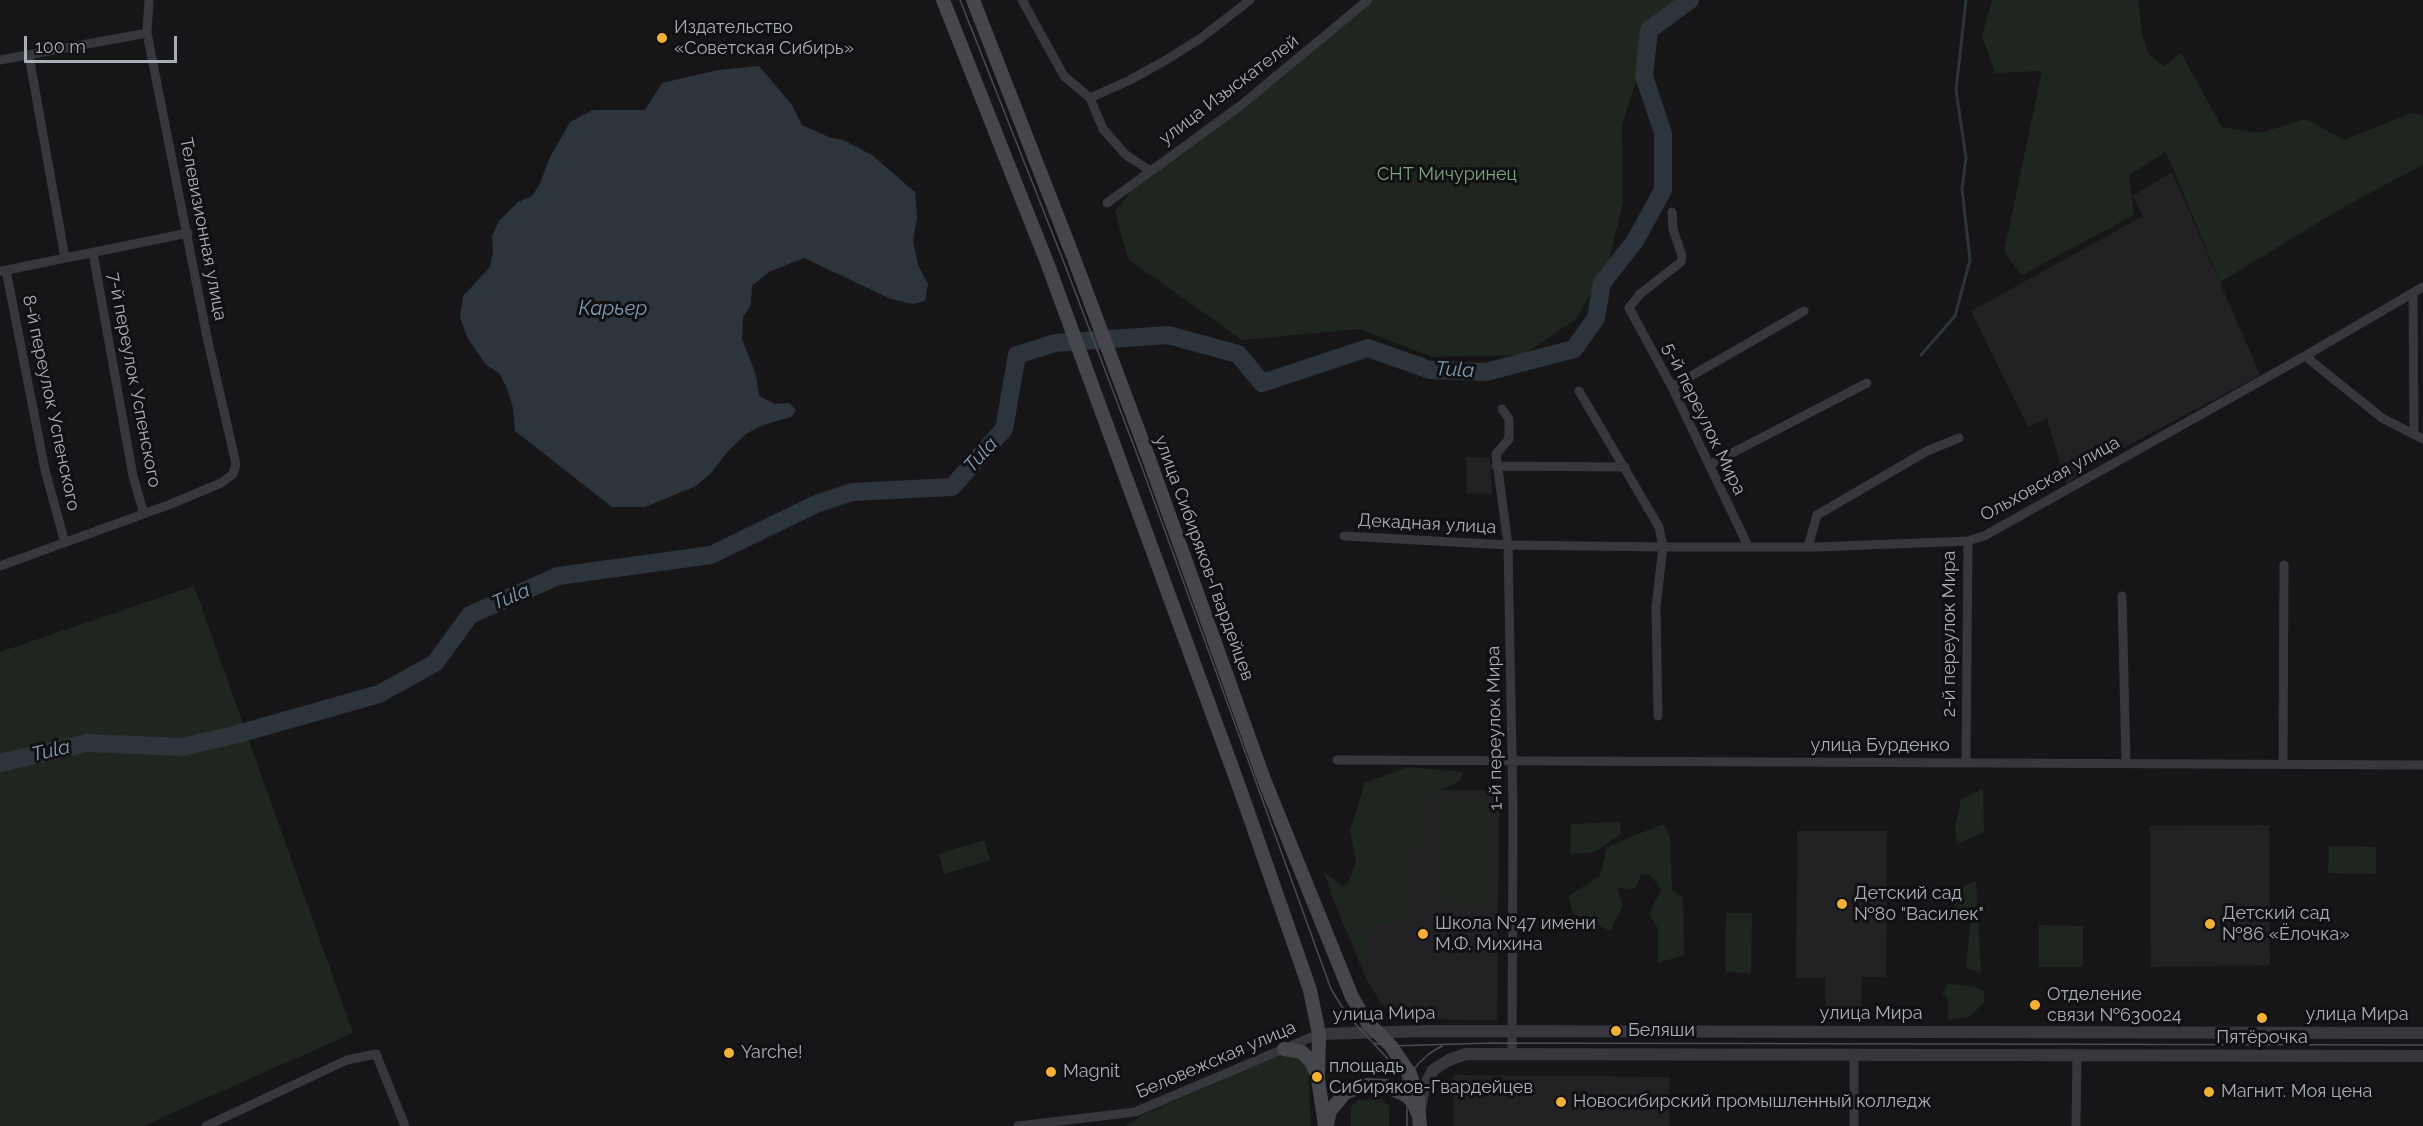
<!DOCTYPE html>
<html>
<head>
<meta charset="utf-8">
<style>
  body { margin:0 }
  #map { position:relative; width:2423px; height:1126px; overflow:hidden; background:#161618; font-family:Raleway,sans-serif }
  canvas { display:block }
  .scale { position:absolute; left:24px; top:36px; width:153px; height:27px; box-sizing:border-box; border:3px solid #a8adb8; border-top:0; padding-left:8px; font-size:18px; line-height:21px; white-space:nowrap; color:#a8adb8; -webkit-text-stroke:4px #111113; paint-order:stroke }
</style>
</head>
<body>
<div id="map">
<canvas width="2423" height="1126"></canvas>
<div class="scale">100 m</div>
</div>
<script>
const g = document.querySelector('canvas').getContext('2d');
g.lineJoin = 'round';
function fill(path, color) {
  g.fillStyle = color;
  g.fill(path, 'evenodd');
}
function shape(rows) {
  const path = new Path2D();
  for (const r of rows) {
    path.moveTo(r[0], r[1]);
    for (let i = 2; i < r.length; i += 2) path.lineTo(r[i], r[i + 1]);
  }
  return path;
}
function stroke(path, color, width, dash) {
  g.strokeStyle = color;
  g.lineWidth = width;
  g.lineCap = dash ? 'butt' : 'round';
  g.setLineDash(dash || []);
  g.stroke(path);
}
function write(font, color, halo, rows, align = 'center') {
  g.font = font + ' Raleway,sans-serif';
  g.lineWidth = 6;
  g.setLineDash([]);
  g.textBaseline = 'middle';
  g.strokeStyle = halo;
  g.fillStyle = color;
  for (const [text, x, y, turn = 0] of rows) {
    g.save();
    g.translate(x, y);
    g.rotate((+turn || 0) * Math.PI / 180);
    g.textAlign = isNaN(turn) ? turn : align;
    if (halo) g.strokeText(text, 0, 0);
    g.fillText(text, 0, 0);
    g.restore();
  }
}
const built = shape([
  [2172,172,2260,375,2082,470,2067,486,2047,418,2028,427,1971,311,2143,216,2133,196],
  [1466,457,1490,458,1492,494,1467,493],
  [1413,789,1499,791,1497,1020,1407,1019,1381,1004,1365,976,1330,892,1358,878],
  [2269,825,2270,965,2151,967,2150,826],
  [1797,831,1887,831,1886,977,1862,977,1861,1017,1825,1016,1825,978,1796,978],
  [1453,1075,1669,1077,1669,1126,1453,1126]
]);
const green = shape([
  [1369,0,1691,0,1649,40,1622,125,1623,202,1608,264,1576,319,1523,355,1433,357,1359,329,1242,340,1128,259,1115,211,1150,169,1240,106],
  [1992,0,2138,0,2142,33,2148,53,2164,66,2181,53,2222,127,2260,133,2306,119,2344,140,2412,113,2423,116,2423,165,2349,204,2220,282,2166,152,2129,175,2134,215,2022,275,2004,252,2042,71,1995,73,1982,36],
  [194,586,353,1033,143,1126,0,1126,0,652],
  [1408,767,1463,772,1460,781,1419,801,1419,847,1404,855,1406,907,1414,913,1411,918,1371,926,1368,961,1361,963,1323,871,1346,889,1356,862,1350,830,1365,783],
  [1983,789,1984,832,1957,844,1955,827,1961,799],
  [1443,798,1491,798,1490,902,1443,902],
  [1620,822,1621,834,1595,852,1570,854,1571,824],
  [1663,824,1670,836,1672,890,1683,898,1684,955,1658,963,1658,928,1649,915,1661,889,1649,874,1641,875,1635,889,1617,888,1623,906,1610,931,1573,913,1568,896,1600,876,1607,847],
  [984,840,990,860,944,874,939,854],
  [2329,846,2376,847,2376,874,2328,873],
  [1976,881,1981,973,1966,967,1971,917,1955,909,1953,891],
  [1726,913,1752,913,1751,973,1725,972],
  [2039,925,2083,926,2083,967,2039,967],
  [1948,984,1973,986,1984,991,1984,1003,1969,1017,1948,1020,1948,999,1942,993],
  [1284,1054,1303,1057,1308,1066,1311,1126,1125,1126,1140,1116],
  [1381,1099,1389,1106,1389,1126,1351,1126,1351,1107,1357,1100]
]);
const water = shape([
  [759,66,792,105,802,125,831,138,843,140,872,155,915,192,917,218,913,241,918,265,928,284,925,301,913,304,891,299,804,258,769,272,752,286,751,305,743,317,742,339,756,375,759,396,775,404,789,403,796,410,791,417,763,425,746,434,728,451,712,472,696,486,645,507,612,507,515,431,513,408,506,386,499,373,486,365,468,339,460,318,463,296,490,267,493,252,492,236,499,221,518,202,532,196,540,184,549,159,570,122,593,110,645,110,662,83,718,70]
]);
const stream = shape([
  [1921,355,1955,316,1970,260,1962,189,1966,158,1956,90,1966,0]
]);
const river = shape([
  [0,763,87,743,182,747,238,734,379,694,435,663,470,615,558,576,711,555,816,504,852,492,952,487,1004,429,1017,355,1055,343,1168,335,1238,354,1262,383,1368,348,1430,370,1486,372,1574,349,1596,318,1602,283,1635,241,1663,190,1663,133,1644,76,1649,30,1690,0]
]);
const minor = shape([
  [1022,0,1064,76,1090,98,1103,129,1126,155,1149,170],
  [29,56,65,258],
  [0,60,147,33],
  [1090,98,1130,80,1166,60,1201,38,1250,0],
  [1107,203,1240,106,1368,0],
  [1672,212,1673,229,1682,256,1681,262,1640,294,1629,308,1672,387,1748,546],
  [93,253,133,476,144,514],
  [6,270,45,470,65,543],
  [2,271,188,233],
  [2413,293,2414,433],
  [2305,356,2382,418,2423,439],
  [1672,387,1804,311],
  [1579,391,1659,527,1663,547,1656,607,1658,716],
  [1502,409,1509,419,1509,439,1496,454,1508,545,1513,810,1512,1054],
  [1709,465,1867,383],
  [1496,466,1625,467],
  [1344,536,1508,545,1663,547,1817,547,1968,541,1986,535,2305,356,2423,287],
  [1808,547,1817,515,1927,451,1959,438],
  [0,566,171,504,221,483,233,474,236,464,207,337,147,33,149,0],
  [2122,596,2126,763],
  [1337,760,2423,765],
  [1966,762,1968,541],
  [2283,764,2284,565],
  [1854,1054,1854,1126],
  [206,1126,347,1060,376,1054,405,1126],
  [1018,1126,1135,1112,1319,1034],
  [2076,1126,2077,1055]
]);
const tertiary = shape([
  [1319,1034,1427,1031,2423,1033],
  [1420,1109,1424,1088,1433,1070,1449,1060,1466,1054,2423,1056]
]);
const secondary = shape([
  [943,0,1048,265,1241,792,1310,990,1319,1034,1318,1079,1325,1126],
  [973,0,1073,256,1149,459,1265,782,1352,997,1367,1022,1391,1046,1410,1074,1418,1099,1419,1116],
  [1284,1049,1302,1052,1312,1063,1317,1075],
  [1327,1124,1330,1111,1345,1093,1366,1085,1386,1086,1407,1096,1413,1102,1419,1116,1420,1126]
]);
const tram = shape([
  [960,0,1063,260,1140,462,1331,989,1347,1015,1402,1074,1407,1096,1407,1126],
  [1373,1043,1391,1046,1491,1043,2423,1045],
  [1403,1089,1410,1074,1419,1063,1430,1053,1442,1046]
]);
const markers = [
  [662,38,6,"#f2b134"],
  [1842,904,6,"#f2b134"],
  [2210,924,6,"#f2b134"],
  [1423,934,6,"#f2b134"],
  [2035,1005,6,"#f2b134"],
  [2262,1018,6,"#f2b134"],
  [1616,1031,6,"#f2b134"],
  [729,1053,6,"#f2b134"],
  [1051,1072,6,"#f2b134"],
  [1317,1077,6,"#f2b134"],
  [2209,1092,6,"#f2b134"],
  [1561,1102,6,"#f2b134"]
];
const poiNames = [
  ["Издательство",674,28],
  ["«Советская Сибирь»",674,49],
  ["Детский сад",1854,894],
  ["№80 \"Василек\"",1854,915],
  ["Детский сад",2222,914],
  ["№86 «Ёлочка»",2222,935],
  ["Школа №47 имени",1435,924],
  ["М.Ф. Михина",1435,945],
  ["Отделение",2047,995],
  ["связи №630024",2047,1016],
  ["Беляши",1628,1031],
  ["Пятёрочка",2262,1038,"center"],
  ["Yarche!",741,1053],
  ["площадь",1329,1067],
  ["Сибиряков-Гвардейцев",1329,1088],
  ["Magnit",1063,1072],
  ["Магнит. Моя цена",2221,1092],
  ["Новосибирский промышленный колледж",1573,1102]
];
const streetNames = [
  ["улица Изыскателей",1229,90,-37],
  ["Телевизионная улица",203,229,79],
  ["7-й переулок Успенского",134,380,79],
  ["8-й переулок Успенского",51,403,78],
  ["5-й переулок Мира",1704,419,64],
  ["Ольховская улица",2050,479,-29],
  ["Декадная улица",1427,524,3],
  ["улица Сибиряков-Гвардейцев",1204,558,70],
  ["2-й переулок Мира",1950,634,-90],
  ["1-й переулок Мира",1495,728,-91],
  ["улица Бурденко",1880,746],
  ["улица Мира",1384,1014,-1],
  ["улица Мира",1871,1014],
  ["улица Мира",2357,1015],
  ["Беловежская улица",1216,1060,-23]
];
const parkNames = [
  ["СНТ Мичуринец",1447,175]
];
const waterNames = [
  ["Карьер",613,309],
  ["Tula",1455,370,3],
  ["Tula",981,455,-48],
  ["Tula",511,597,-23],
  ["Tula",51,751,-13]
];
fill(built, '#222225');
fill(green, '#1e261f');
fill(water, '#2c353c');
stroke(stream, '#2c353c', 3);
stroke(river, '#2c353c', 18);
stroke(minor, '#37383d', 9);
stroke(tertiary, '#37383d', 12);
stroke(secondary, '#45474d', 14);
stroke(tram, '#4a4c52', 1.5);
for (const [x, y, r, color] of markers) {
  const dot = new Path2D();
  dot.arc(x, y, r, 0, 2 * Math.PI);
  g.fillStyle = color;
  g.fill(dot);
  stroke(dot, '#111113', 2);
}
write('18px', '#a8adb8', '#111113', poiNames, 'left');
write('18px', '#a8adb8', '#111113', streetNames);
write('18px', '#7fa381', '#111113', parkNames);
write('italic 20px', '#7f9bb3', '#111113', waterNames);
</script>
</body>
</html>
